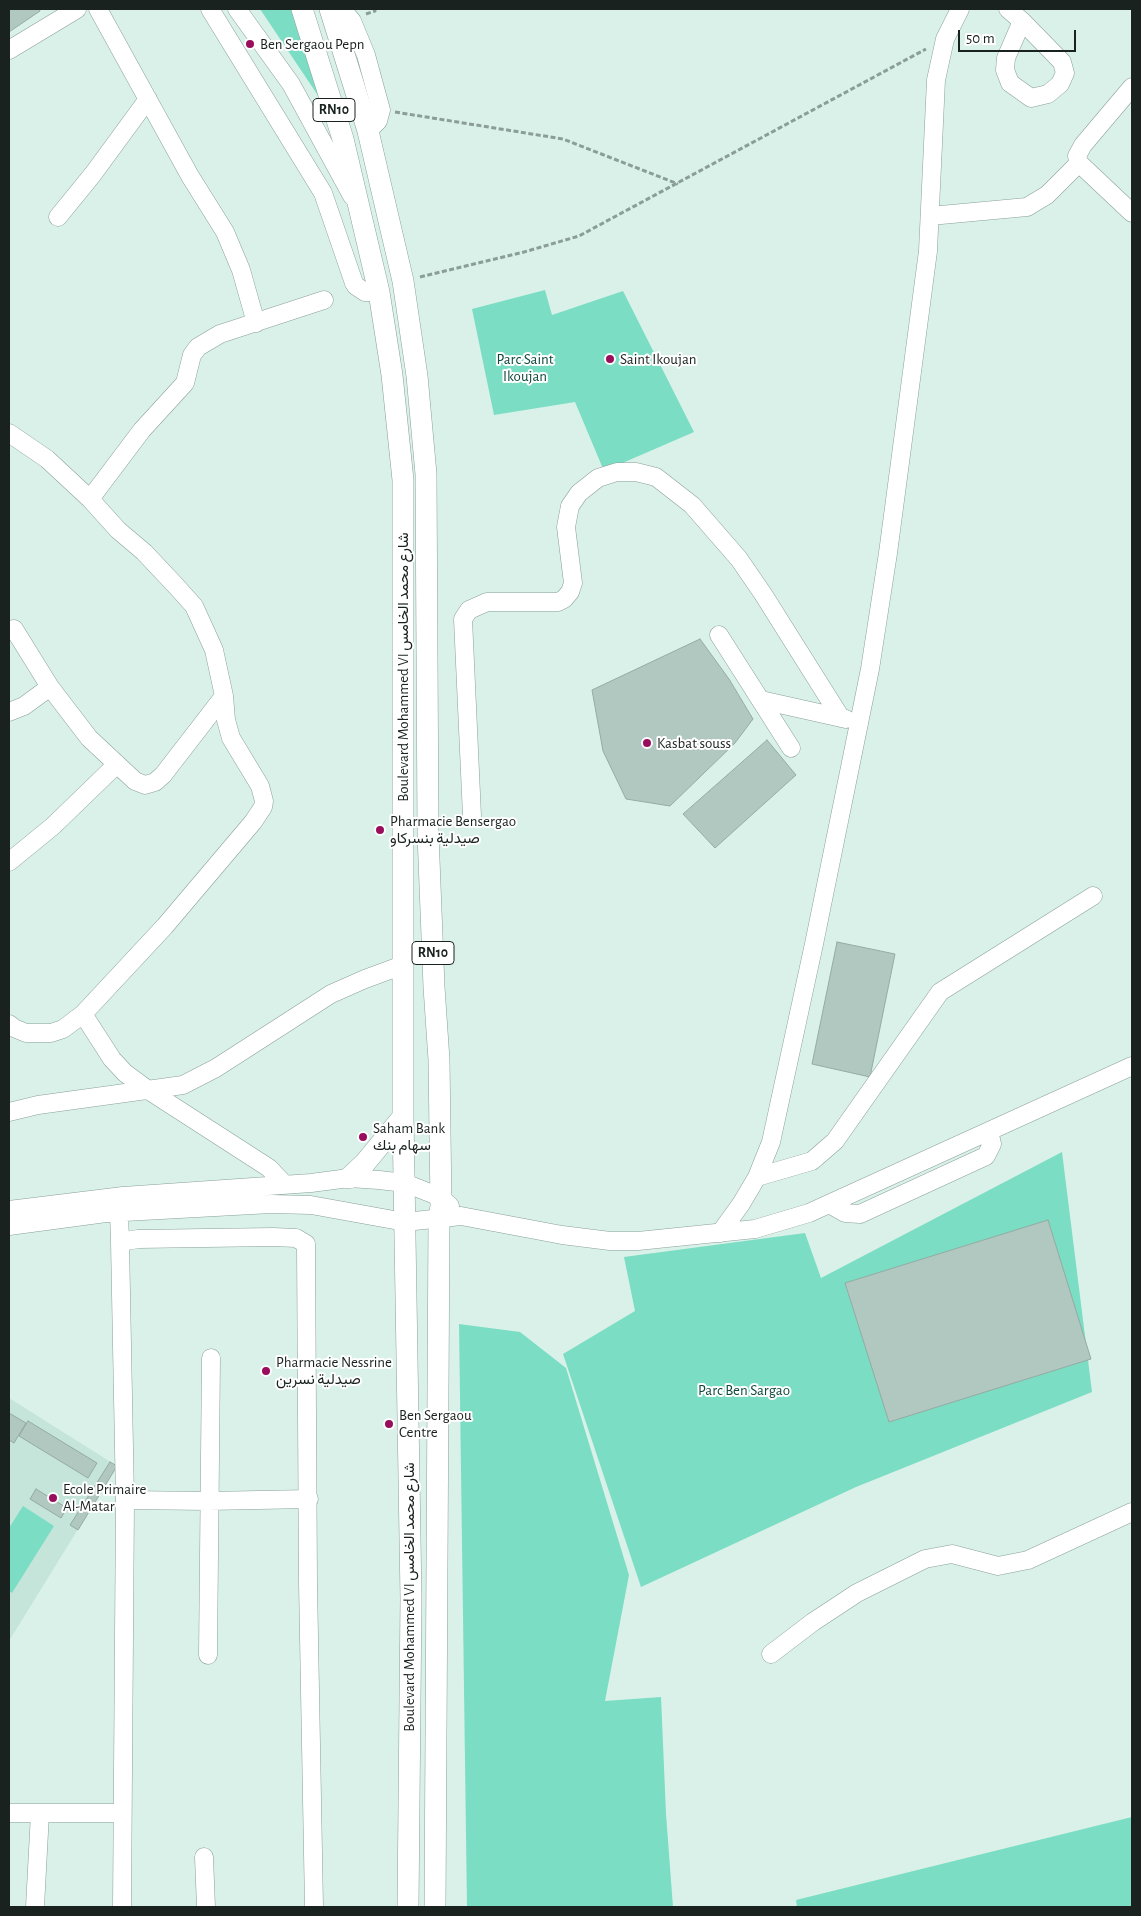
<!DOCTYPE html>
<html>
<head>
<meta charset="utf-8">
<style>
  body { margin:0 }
  #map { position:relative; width:1141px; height:1916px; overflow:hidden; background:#d9f1e9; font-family:"Alegreya Sans",sans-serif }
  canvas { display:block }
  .frame { position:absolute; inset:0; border:10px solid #19221f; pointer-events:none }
  .scale { position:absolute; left:958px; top:30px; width:118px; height:22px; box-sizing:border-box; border:2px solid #19221f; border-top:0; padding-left:6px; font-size:15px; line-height:18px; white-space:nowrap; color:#19221f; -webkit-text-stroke:4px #fff; paint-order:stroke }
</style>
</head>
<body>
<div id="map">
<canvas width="1141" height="1916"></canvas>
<div class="frame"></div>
<div class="scale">50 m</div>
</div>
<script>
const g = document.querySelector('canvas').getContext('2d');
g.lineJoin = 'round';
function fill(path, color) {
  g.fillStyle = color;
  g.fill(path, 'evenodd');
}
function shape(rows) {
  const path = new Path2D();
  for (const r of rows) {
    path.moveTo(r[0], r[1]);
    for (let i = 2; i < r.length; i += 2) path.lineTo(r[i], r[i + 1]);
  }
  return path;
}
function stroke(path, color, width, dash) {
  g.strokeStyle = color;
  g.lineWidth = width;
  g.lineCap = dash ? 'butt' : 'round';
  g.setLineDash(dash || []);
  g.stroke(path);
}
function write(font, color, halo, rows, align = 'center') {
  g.font = font + ' "Alegreya Sans",Vazirmatn,sans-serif';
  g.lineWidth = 4;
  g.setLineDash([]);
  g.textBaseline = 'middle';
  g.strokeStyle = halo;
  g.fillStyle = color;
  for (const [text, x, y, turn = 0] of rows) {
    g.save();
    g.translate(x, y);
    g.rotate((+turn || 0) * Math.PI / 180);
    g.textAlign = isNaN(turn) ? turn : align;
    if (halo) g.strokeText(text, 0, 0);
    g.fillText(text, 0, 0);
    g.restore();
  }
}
const built = shape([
  [9,1398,117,1466,9,1641]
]);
const green = shape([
  [260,9,292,9,321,100],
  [545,290,552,315,623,291,694,432,604,471,575,402,494,415,472,309],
  [1062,1152,1092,1392,856,1487,641,1587,563,1354,635,1311,624,1257,805,1233,821,1278],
  [459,1324,520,1332,566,1368,629,1575,605,1701,661,1697,666,1814,673,1907,467,1907],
  [23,1506,54,1526,12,1593,9,1591,9,1528],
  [1132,1817,1132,1907,797,1907,796,1900]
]);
const building = shape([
  [9,9,39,9,40,11,9,32,9,9],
  [700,639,729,679,753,719,735,743,670,806,626,799,603,751,592,690,700,639],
  [767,740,796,775,715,848,683,814,767,740],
  [837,942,895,954,870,1077,812,1064,837,942],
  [1048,1220,1091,1359,889,1422,845,1283,1048,1220],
  [9,1413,26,1423,14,1443,9,1440,9,1413],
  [28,1421,97,1463,88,1478,19,1436,28,1421],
  [110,1462,117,1466,78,1530,70,1525,110,1462],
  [36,1489,67,1508,61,1518,30,1499,36,1489]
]);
const path = shape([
  [366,14,375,11,375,9],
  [395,112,563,139,678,184],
  [420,277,524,252,579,236,926,49]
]);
const minor = shape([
  [98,9,190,176,225,232,241,270,256,323],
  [210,9,323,193,354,283,356,286,365,292,379,292],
  [237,9,291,84,352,196],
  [335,9,346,14,352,21,366,55,381,110,378,121,368,131],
  [1008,9,1022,21,1006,58,1005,70,1010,83,1031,98,1048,94,1060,84,1065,73,1062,62,1022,21],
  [9,50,77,9],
  [1132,87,1083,145,1077,156,1079,163,1132,213],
  [930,216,1027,207,1047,195,1079,163],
  [58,217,93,174,148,99],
  [9,433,47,459,90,499,118,530,144,552,176,586,194,606,214,650,224,696,226,720,231,738,260,786,264,801,263,807,253,822,165,926,83,1014,63,1029,51,1033,26,1033,14,1028,9,1024],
  [90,499,142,430,185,383,192,355,198,347,220,334,324,300],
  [719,635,791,748],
  [50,687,89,738,135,781,145,785,155,782,163,775,224,696],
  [761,700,846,719],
  [9,712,24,706,50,687,14,629],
  [472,816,463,619,469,610,487,602,558,602,564,599,570,592,573,583,566,527,570,506,579,493,598,478,617,472,636,472,656,477,692,505,739,559,763,594,841,718],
  [9,862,53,826,116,765],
  [83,1014,112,1059,125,1073,148,1090,269,1168,284,1184],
  [9,1112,38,1105,183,1085,216,1068,331,994,365,979,403,965],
  [757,1177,812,1161,835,1141,940,992,1093,896],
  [829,1204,845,1213,860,1214,986,1156,992,1144,989,1131],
  [9,1210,123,1196,311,1183,349,1178,379,1180,405,1183,440,1197,450,1206],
  [119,1212,120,1242],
  [9,1226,106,1213,271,1204,311,1205,405,1222,461,1216,562,1235,610,1241,638,1241,755,1229,809,1213,1132,1066],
  [720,1233,741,1204,757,1177,771,1142,814,944,870,669,888,553,928,251,936,80,945,39,960,9],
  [125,1500,208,1501,309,1499],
  [771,1654,813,1622,857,1593,925,1559,952,1554,998,1566,1028,1560,1132,1512],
  [208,1655,211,1358],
  [9,1813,122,1813],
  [204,1857,206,1907],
  [35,1907,40,1813],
  [122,1907,125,1500,120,1242,138,1239,273,1237,296,1238,306,1244,308,1583,314,1907]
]);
const major = shape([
  [302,9,343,139,379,292,392,375,403,480,403,1117,411,1598,408,1907],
  [330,9,368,131,403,281,417,376,426,474,428,834,434,987,439,1060,441,1206,439,1218,435,1907],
  [349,1178,365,1163,403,1117]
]);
const markers = [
  [250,44,5,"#9a0c5c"],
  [610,359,5,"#9a0c5c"],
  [647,743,5,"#9a0c5c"],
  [380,830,5,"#9a0c5c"],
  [363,1137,5,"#9a0c5c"],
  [266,1371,5,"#9a0c5c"],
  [389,1424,5,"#9a0c5c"],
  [53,1498,5,"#9a0c5c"]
];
const shields = [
  [334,110,42],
  [433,953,42]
];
const shieldNames = [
  ["RN10",334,110],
  ["RN10",433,953]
];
const poiNames = [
  ["Ben Sergaou Pepn",260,44],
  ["Saint Ikoujan",620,359],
  ["Kasbat souss",657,743],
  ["Pharmacie Bensergao",390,821],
  ["صيدلية بنسركاو",390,838],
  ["Saham Bank",373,1128],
  ["سهام بنك",373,1145],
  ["Pharmacie Nessrine",276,1362],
  ["صيدلية نسرين",276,1379],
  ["Ben Sergaou",399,1415],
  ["Centre",399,1432],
  ["Ecole Primaire",63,1489],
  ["Al-Matar",63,1506]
];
const parkNames = [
  ["Parc Saint",525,359],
  ["Ikoujan",525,376],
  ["Parc Ben Sargao",744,1390]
];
const streetNames = [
  ["Boulevard Mohammed VI شارع محمد الخامس",403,667,-90],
  ["Boulevard Mohammed VI شارع محمد الخامس",409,1597,-90]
];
fill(built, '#c5e5da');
fill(green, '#7bddc3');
fill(building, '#b1c8c1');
stroke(building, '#94aba3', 1);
stroke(minor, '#8aa099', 19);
stroke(major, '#8aa099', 22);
stroke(path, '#8b9d97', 3, [5, 2.5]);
stroke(minor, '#fff', 18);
stroke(major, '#fff', 21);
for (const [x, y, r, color] of markers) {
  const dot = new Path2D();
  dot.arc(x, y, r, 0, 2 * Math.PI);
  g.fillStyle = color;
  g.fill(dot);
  stroke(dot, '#fff', 2);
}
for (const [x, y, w] of shields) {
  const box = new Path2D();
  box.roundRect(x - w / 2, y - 11.5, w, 23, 4);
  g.fillStyle = '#fff';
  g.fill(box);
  stroke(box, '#19221f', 1);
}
write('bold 14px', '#19221f', null, shieldNames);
write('15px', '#19221f', '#fff', poiNames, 'left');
write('15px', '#0e493c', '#fff', parkNames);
write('15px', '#19221f', '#fff', streetNames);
</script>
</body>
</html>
